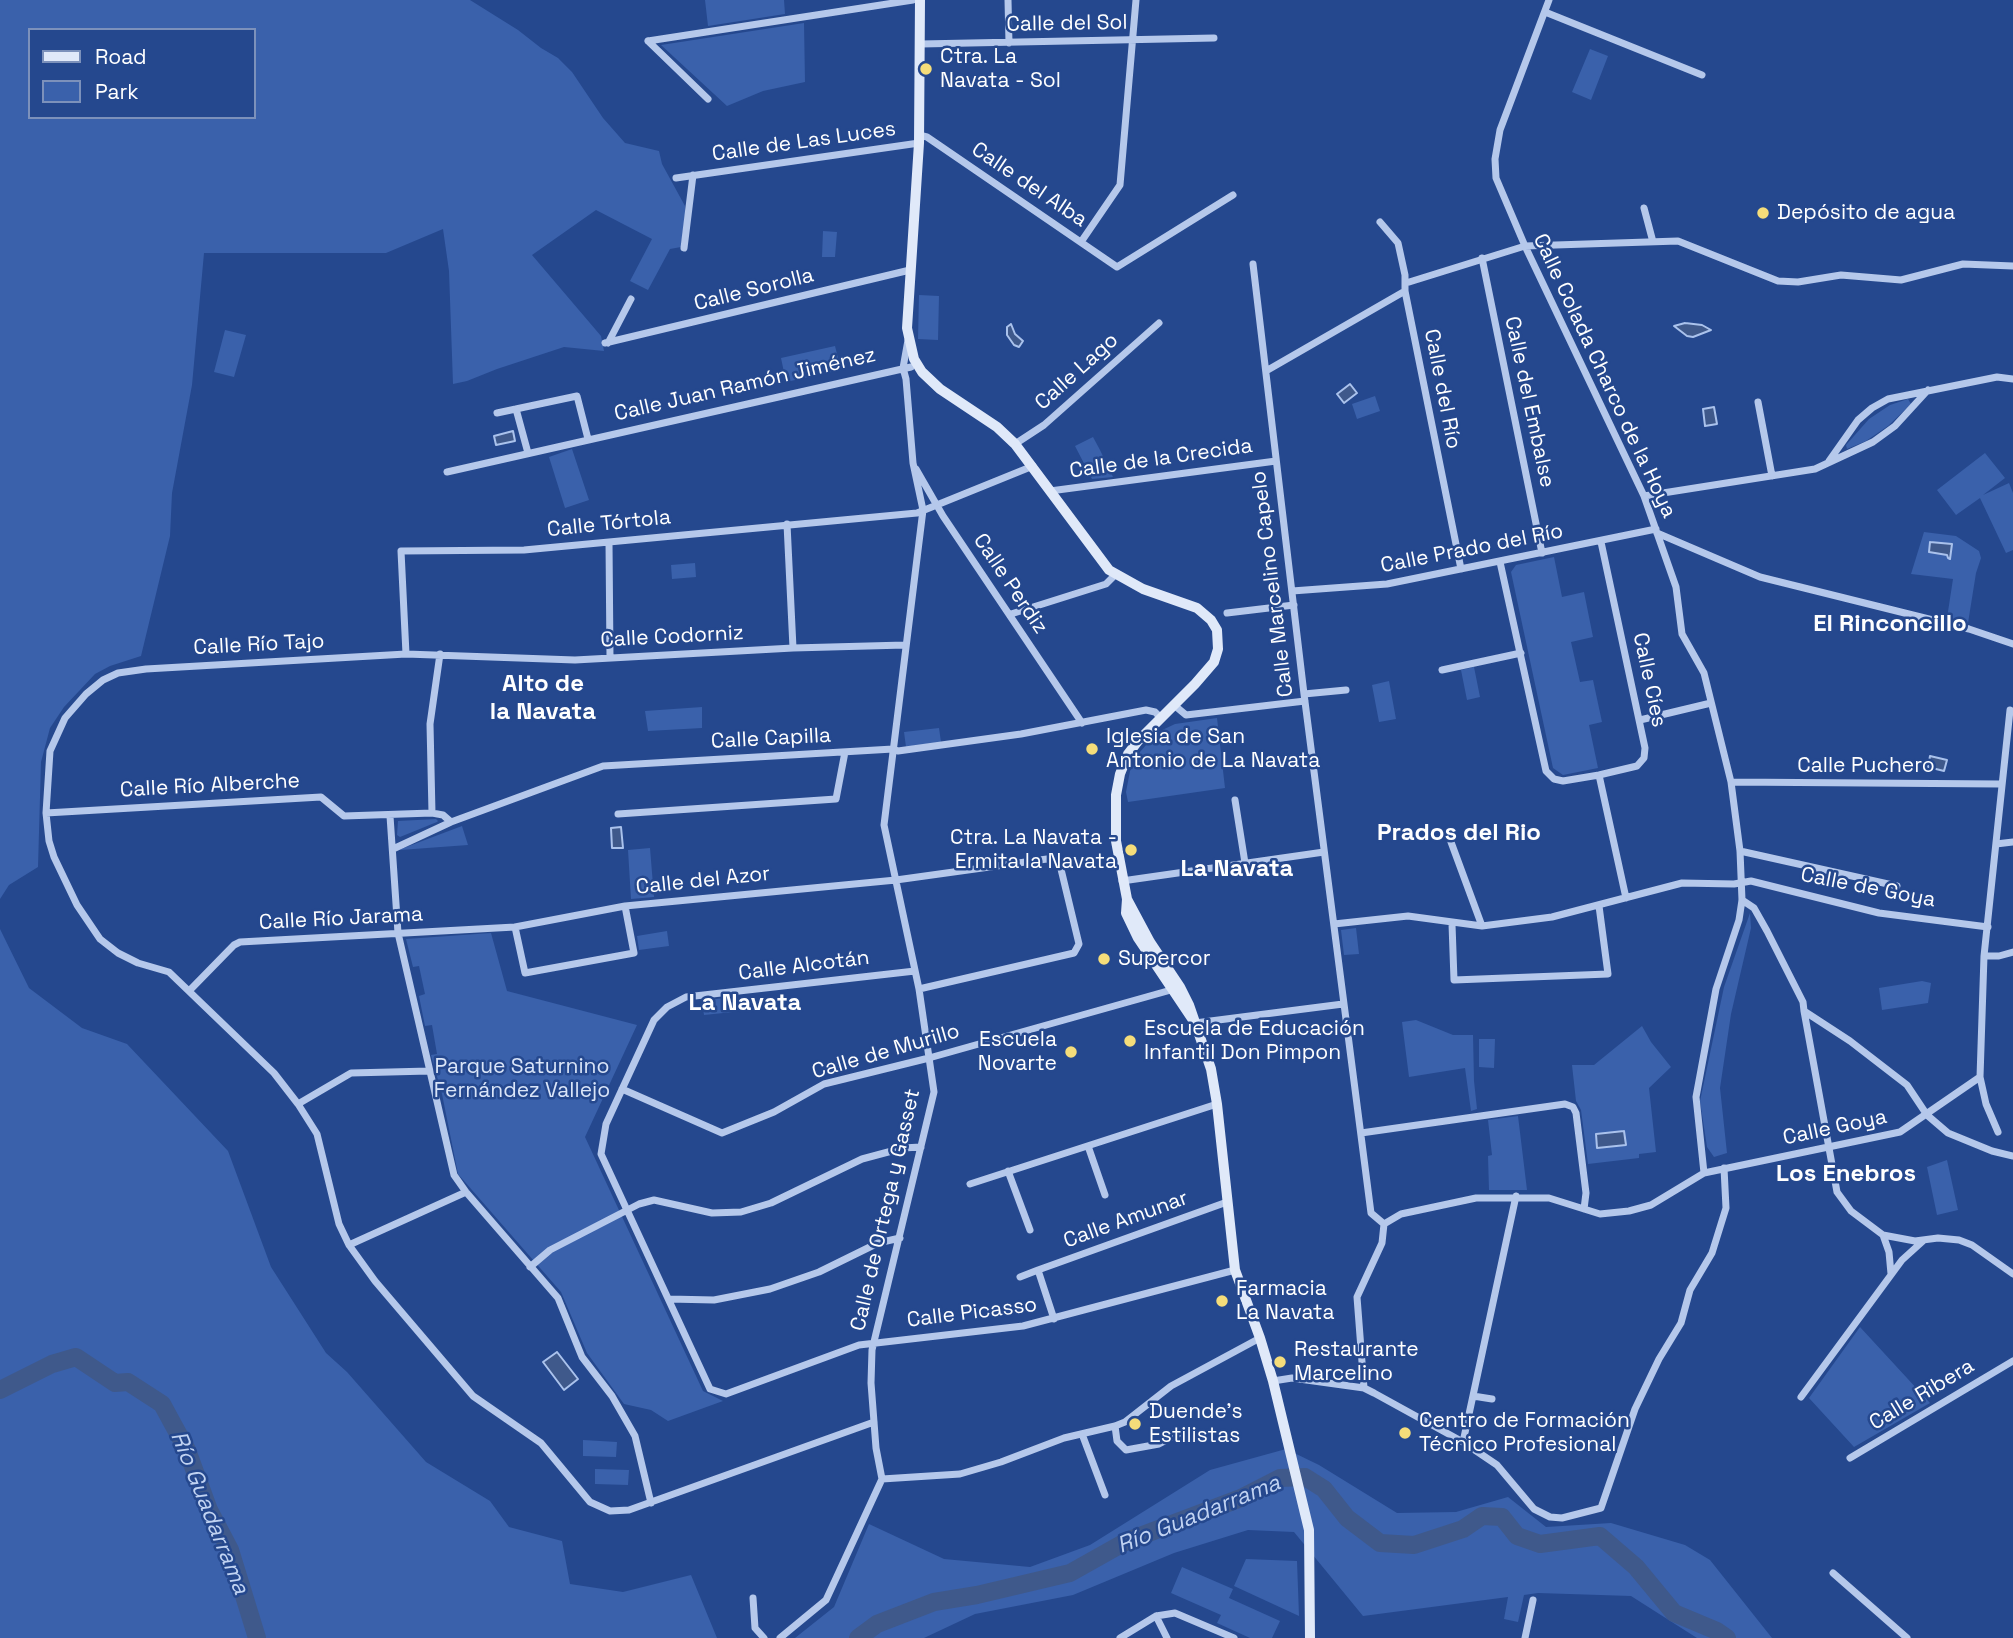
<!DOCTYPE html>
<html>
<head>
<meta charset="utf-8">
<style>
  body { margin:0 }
  #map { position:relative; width:2013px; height:1638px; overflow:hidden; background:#25488e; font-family:"Space Grotesk",sans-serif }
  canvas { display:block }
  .legend { position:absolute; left:28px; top:28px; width:228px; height:91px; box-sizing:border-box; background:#25488e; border:2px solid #7c91bb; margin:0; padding:9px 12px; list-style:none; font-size:21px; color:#fff }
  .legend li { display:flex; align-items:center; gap:14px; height:35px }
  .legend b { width:35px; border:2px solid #7c91bb }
</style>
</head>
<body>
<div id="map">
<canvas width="2013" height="1638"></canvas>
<ul class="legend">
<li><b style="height:9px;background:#e0e9f9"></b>Road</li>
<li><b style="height:19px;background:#3a61ab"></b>Park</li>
</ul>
</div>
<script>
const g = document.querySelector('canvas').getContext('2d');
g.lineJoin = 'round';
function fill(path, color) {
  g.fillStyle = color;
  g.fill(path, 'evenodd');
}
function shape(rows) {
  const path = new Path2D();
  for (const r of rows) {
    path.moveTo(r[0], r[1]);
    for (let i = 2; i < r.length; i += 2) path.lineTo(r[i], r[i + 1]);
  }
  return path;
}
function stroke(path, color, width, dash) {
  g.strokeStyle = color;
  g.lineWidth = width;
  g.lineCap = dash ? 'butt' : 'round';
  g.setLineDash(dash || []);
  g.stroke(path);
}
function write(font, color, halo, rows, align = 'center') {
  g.font = font + ' "Space Grotesk",sans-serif';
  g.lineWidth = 5;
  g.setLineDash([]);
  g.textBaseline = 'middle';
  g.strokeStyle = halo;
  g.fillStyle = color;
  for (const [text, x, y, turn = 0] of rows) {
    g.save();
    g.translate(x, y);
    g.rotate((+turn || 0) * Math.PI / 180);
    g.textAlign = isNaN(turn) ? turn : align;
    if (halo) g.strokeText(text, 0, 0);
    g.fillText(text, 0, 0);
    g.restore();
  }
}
const green = shape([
  [0,0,470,0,518,30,541,48,558,58,572,72,603,118,625,143,659,151,662,164,685,206,685,215,681,247,670,249,648,290,630,281,652,239,596,210,532,255,601,336,604,351,564,347,497,369,467,381,453,384,449,271,443,229,386,253,204,253,192,385,172,493,170,536,141,656,110,666,95,674,64,707,50,728,41,762,38,867,9,885,0,899],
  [30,30,254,30,254,117,30,117],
  [705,0,784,0,785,14,708,26],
  [804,23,805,82,763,91,727,106,661,45],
  [1590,49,1608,56,1591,100,1572,92],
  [823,231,837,232,835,257,822,257],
  [919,295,939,296,938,340,918,339],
  [225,330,246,335,234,377,214,372],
  [835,346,841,370,786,382,781,358],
  [1375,396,1380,411,1357,419,1352,404],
  [1908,399,1911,404,1888,426,1866,441,1847,449,1846,445,1869,419,1890,405],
  [1093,437,1100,450,1113,477,1092,479,1075,446],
  [572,449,589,500,565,508,549,457],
  [1985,453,2005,478,1983,495,2009,483,2013,493,2013,550,2006,553,1980,498,1956,515,1937,490],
  [1924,532,1956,536,1979,551,1981,558,1976,573,1968,623,1947,618,1953,579,1911,574],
  [1554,557,1562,597,1584,592,1593,637,1571,642,1580,682,1593,680,1602,722,1589,725,1598,768,1563,775,1553,768,1511,572,1516,565],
  [695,563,696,577,672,579,671,565],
  [1474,667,1480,697,1467,700,1461,670],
  [1389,681,1396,719,1379,722,1372,685],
  [702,707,702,728,648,731,645,711],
  [1217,718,1225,788,1128,802,1126,792,1130,771,1140,752,1152,738,1158,732,1175,724],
  [939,728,941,742,906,747,904,732],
  [436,819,438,821,437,822,400,837,397,835,398,821],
  [462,826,468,845,400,850,401,849],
  [650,848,654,897,631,899,628,850],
  [1750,913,1751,928,1731,1014,1720,1088,1727,1153,1714,1157,1707,1147,1700,1101,1724,987],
  [1356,928,1359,954,1344,955,1341,930],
  [0,929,29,988,82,1028,127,1044,228,1151,271,1267,326,1353,347,1372,426,1462,490,1501,509,1527,562,1541,570,1584,623,1592,691,1575,717,1638,0,1638],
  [667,931,669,946,639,950,637,936],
  [491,933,507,991,637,1025,585,1137,703,1391,723,1401,668,1421,651,1410,624,1404,587,1353,561,1292,458,1174,442,1094,431,1055,437,1054,432,1025,425,1026,419,996,425,994,419,966,413,967,406,939],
  [1922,981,1931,983,1928,1003,1882,1010,1879,988],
  [731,997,733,1012,704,1015,702,1001],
  [1416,1020,1453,1035,1473,1035,1474,1081,1477,1109,1471,1111,1465,1068,1409,1077,1402,1022],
  [1642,1026,1651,1042,1671,1067,1649,1088,1656,1152,1639,1154,1639,1158,1588,1164,1581,1110,1576,1101,1572,1065,1594,1065],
  [1479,1039,1495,1039,1494,1068,1479,1067],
  [1518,1116,1527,1190,1489,1190,1488,1156,1492,1155,1488,1120],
  [1947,1160,1958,1210,1937,1215,1927,1167],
  [1860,1327,1930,1403,1854,1447,1809,1398],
  [583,1440,617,1442,616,1457,583,1456],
  [1286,1449,1319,1465,1397,1513,1456,1512,1508,1497,1546,1527,1611,1523,1685,1545,1710,1560,1772,1638,1697,1638,1631,1596,1538,1593,1524,1595,1518,1622,1504,1619,1508,1597,1363,1616,1294,1532,1248,1530,1174,1553,1073,1595,975,1614,924,1638,795,1638,834,1607,869,1524,944,1559,1030,1567,1090,1545,1210,1470],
  [595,1469,629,1470,628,1485,595,1484],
  [1246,1559,1297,1561,1299,1616,1234,1586],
  [1182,1567,1233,1589,1229,1598,1280,1621,1272,1638,1250,1638,1217,1623,1221,1615,1171,1593]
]);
const water = shape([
  [1685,323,1702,325,1711,330,1693,337,1687,336,1674,326,1685,323],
  [1011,324,1015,334,1023,341,1019,347,1014,345,1007,335,1007,327,1011,324],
  [1350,384,1357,393,1344,403,1337,394,1350,384],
  [1714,407,1717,424,1705,426,1703,409,1714,407],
  [513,431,515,441,496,445,494,436,513,431],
  [1930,542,1952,544,1950,559,1948,558,1947,555,1929,552,1930,542],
  [1930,756,1947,760,1944,771,1928,767,1930,756],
  [621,827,623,848,612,848,611,828,621,827],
  [1624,1131,1626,1145,1597,1148,1596,1134,1624,1131],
  [557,1352,578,1379,564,1390,543,1362,557,1352]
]);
const river = shape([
  [0,1390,52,1364,76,1357,115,1383,128,1382,162,1404,187,1450,209,1510,230,1550,257,1638],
  [858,1638,877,1624,934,1602,977,1595,1070,1573,1127,1541,1241,1498,1280,1478,1305,1477,1324,1489,1347,1518,1380,1543,1414,1545,1463,1529,1482,1516,1502,1517,1517,1536,1540,1544,1600,1536,1636,1567,1674,1613,1717,1631,1727,1638]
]);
const minor = shape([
  [1008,0,1009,43],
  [1549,0,1500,130,1495,159,1496,178,1525,246,1644,496,1676,587,1682,634,1704,673,1731,782,1740,851,1742,900,1739,920,1716,989,1696,1097,1704,1173,1900,1132,1980,1077,1984,956,2010,710],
  [1545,12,1702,75],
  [648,41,913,0],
  [648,41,708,99],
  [921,44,1214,38],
  [919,135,927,137,1117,267,1233,195],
  [676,178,919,143],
  [1644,208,1653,242],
  [1380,222,1398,243,1405,275,1405,291,1461,569],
  [1081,242,1120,185,1136,0],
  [684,248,693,175],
  [1482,258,1542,553],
  [1253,264,1304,694,1371,1213,1384,1224,1382,1243,1357,1297,1364,1388],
  [1406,283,1525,246,1678,241,1778,281,1798,282,1841,275,1901,280,1963,264,2013,266],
  [605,343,910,270],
  [608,343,631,299],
  [1266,371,1405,291],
  [1758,402,1772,476],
  [516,409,528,453],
  [497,413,577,396,588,439],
  [1015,444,1044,425,1159,323],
  [1829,461,1858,420,1872,408,1888,399,1997,377,2013,379],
  [916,469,943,516,1082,723],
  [447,472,911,367],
  [1050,491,1276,461],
  [1644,496,1815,469,1873,442,1895,426,1928,390],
  [787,524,793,648],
  [1657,533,1760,577,1969,629,2013,644],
  [609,542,610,658],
  [1500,562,1546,771,1554,779,1563,781,1599,775,1637,766,1644,758,1645,748,1601,542],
  [1292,591,1387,584,1656,529],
  [1227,613,1294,605],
  [1011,614,1106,584,1115,575],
  [406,654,401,551,524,550,917,513,1033,466],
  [1442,670,1521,653],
  [1304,694,1346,690],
  [1174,705,1186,715,1305,701],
  [1640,720,1711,703],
  [1599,775,1626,898],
  [1731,782,2000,784],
  [1235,800,1245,863],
  [46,813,321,797,344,816,432,813,443,815,451,822],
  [432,813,430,724,440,654],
  [618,814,836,799,845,752],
  [390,816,398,933,454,1175,466,1192,558,1298,582,1357,612,1396,635,1436,651,1503],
  [1451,842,1482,926],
  [1996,844,2013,842],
  [393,849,451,822,603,766,893,749,898,751,1021,734,1146,710,1155,712,1161,718],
  [1740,851,1897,886],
  [1122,881,1324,852],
  [1742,900,1754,908,1767,931,1803,1002,1804,1011,1850,1041,1907,1085,1927,1115,1948,1133,1992,1151,2013,1156],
  [1334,924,1408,916,1482,926,1552,917,1682,883,1734,884,1751,881,1879,913,1988,927],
  [1452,924,1454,980,1608,974,1599,906],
  [515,927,525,973,634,953,625,906],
  [1984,956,1999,956,2013,952],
  [915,971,686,997,667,1007,654,1020,606,1124,601,1154,710,1389,726,1394,859,1345,1023,1326,1235,1270],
  [190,990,234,945,240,942,515,927,625,906,896,880,1047,859,1056,861,1060,865,1079,944,1074,953,919,989],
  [1804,1011,1837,1192,1851,1211,1883,1235,1915,1241,1938,1238,1959,1240,1972,1245,2013,1274],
  [1195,1023,1343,1004],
  [1980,1077,1986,1104,1998,1132],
  [622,1089,722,1133,774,1112,824,1084,929,1058,1171,990],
  [298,1104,351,1073,429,1071],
  [1361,1133,1565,1104,1573,1107,1576,1113,1586,1193,1584,1209],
  [1088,1146,1105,1195],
  [1008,1171,1030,1230],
  [970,1184,1217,1104],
  [1384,1224,1401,1214,1476,1198,1549,1198,1600,1214,1629,1211,1651,1205,1704,1173],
  [1883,1235,1889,1252,1891,1274],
  [349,1245,466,1192],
  [530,1267,550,1250,639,1204,654,1200,712,1213,741,1212,771,1203,862,1159,903,1148,921,1147],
  [1020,1277,1038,1270],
  [669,1299,714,1300,770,1289,819,1272,878,1243,900,1238],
  [1054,1319,1038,1270,1227,1202],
  [1273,1381,1292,1378,1364,1388,1374,1393,1463,1442,1497,1465,1534,1509,1550,1517,1562,1518,1601,1508,1635,1409,1659,1359,1681,1323,1690,1290,1712,1253,1726,1208,1724,1168],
  [1473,1396,1492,1399],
  [1801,1397,1902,1260,1923,1241],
  [874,1422,629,1510,610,1511,590,1502,541,1443,473,1396,375,1281,349,1245,339,1224,317,1134,298,1104,274,1073,169,972,138,963,118,953,100,939,77,905,54,857,49,841,46,813,50,751,65,718,86,694,103,680,118,673,146,669,406,654,575,660,793,648,905,645],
  [1115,1426,1117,1441,1126,1450,1159,1444,1188,1429],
  [1082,1434,1105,1495],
  [1463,1442,1516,1196],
  [1850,1458,2013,1361],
  [882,1479,960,1474,1001,1462,1064,1438,1115,1426,1125,1422,1171,1386,1260,1338],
  [1833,1573,1907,1638],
  [753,1598,755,1628,764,1638],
  [1156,1616,1167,1638],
  [780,1638,826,1600,882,1479,876,1448,871,1383,872,1350,934,1092,919,989,884,825,923,510,913,463,906,379,903,368,908,340],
  [1120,1638,1156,1616,1175,1613,1234,1638],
  [1525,1638,1533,1600]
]);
const secondary = shape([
  [920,0,919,143,907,328,914,359,922,372,940,389,997,427,1015,444,1109,570,1143,589,1197,608,1211,620,1217,630,1218,649,1214,662,1195,684,1138,741,1128,754,1120,774,1116,795,1116,841,1127,899,1126,913,1138,938,1195,1023],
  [1127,899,1150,942,1180,987,1189,1005,1211,1069,1217,1104,1235,1270,1260,1338,1273,1381,1309,1530,1310,1638]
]);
const markers = [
  [926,69,7,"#f5dd7a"],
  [1763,213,7,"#f5dd7a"],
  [1092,749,7,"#f5dd7a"],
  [1131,850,7,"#f5dd7a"],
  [1104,959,7,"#f5dd7a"],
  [1130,1041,7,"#f5dd7a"],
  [1071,1052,7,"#f5dd7a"],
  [1222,1301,7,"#f5dd7a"],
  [1280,1362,7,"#f5dd7a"],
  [1135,1424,7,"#f5dd7a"],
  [1405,1433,7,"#f5dd7a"]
];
const streetNames = [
  ["Calle del Sol",1067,24,-1],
  ["Calle de Las Luces",804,142,-8],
  ["Calle del Alba",1029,185,34],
  ["Calle Sorolla",754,290,-14],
  ["Calle Lago",1077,372,-42],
  ["Calle Colada Charco de la Hoya",1604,376,65],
  ["Calle Juan Ramón Jiménez",745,385,-13],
  ["Calle del Río",1442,389,79],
  ["Calle del Embalse",1529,402,78],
  ["Calle de la Crecida",1161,459,-8],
  ["Calle Tórtola",609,524,-6],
  ["Calle Prado del Río",1472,549,-11],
  ["Calle Perdiz",1010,584,56],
  ["Calle Marcelino Capelo",1273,584,-97],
  ["Calle Codorniz",672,637,-3],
  ["Calle Río Tajo",259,645,-3],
  ["Calle Cíes",1649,680,78],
  ["Calle Capilla",771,739,-3],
  ["Calle Puchero",1866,766],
  ["Calle Río Alberche",210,786,-3],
  ["Calle del Azor",703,881,-6],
  ["Calle de Goya",1868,888,11],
  ["Calle Río Jarama",341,919,-3],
  ["Calle Alcotán",804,966,-7],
  ["Calle de Murillo",886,1052,-16],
  ["Calle Goya",1835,1128,-12],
  ["Calle de Ortega y Gasset",886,1210,-77],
  ["Calle Amunar",1126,1220,-20],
  ["Calle Picasso",972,1313,-7],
  ["Calle Ribera",1922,1395,-31]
];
const poiNames = [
  ["Ctra. La",940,57],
  ["Navata - Sol",940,81],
  ["Depósito de agua",1777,213],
  ["Iglesia de San",1106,737],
  ["Antonio de La Navata",1106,761],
  ["Ctra. La Navata -",1117,838,"right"],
  ["Ermita la Navata",1117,862,"right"],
  ["Supercor",1118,959],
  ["Escuela de Educación",1144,1029],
  ["Infantil Don Pimpon",1144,1053],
  ["Escuela",1057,1040,"right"],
  ["Novarte",1057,1064,"right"],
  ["Farmacia",1236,1289],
  ["La Navata",1236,1313],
  ["Restaurante",1294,1350],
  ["Marcelino",1294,1374],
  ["Duende's",1149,1412],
  ["Estilistas",1149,1436],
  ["Centro de Formación",1419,1421],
  ["Técnico Profesional",1419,1445]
];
const parkNames = [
  ["Parque Saturnino",522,1067],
  ["Fernández Vallejo",522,1091]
];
const waterNames = [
  ["Río Guadarrama",209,1513,68],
  ["Río Guadarrama",1199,1515,-22]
];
const quarterNames = [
  ["El Rinconcillo",1890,624],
  ["Alto de",543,684],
  ["la Navata",543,712],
  ["Prados del Rio",1459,833],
  ["La Navata",1237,869],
  ["La Navata",745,1003],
  ["Los Enebros",1846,1174]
];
fill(green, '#3a61ab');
fill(water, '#3f598b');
stroke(water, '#aac2ec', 2);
stroke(river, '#3f598b', 18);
stroke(minor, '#b5c8eb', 7);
stroke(secondary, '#e0e9f9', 10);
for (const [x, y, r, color] of markers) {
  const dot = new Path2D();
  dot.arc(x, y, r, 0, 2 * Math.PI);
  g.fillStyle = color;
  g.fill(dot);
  stroke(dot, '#25488e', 2.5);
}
write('21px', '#fff', '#25488e', streetNames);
write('21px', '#fff', '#25488e', poiNames, 'left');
write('21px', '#dae5f8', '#25488e', parkNames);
write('italic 23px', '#c1d3f2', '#25488e', waterNames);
write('bold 24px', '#fff', '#25488e', quarterNames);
</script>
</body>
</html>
